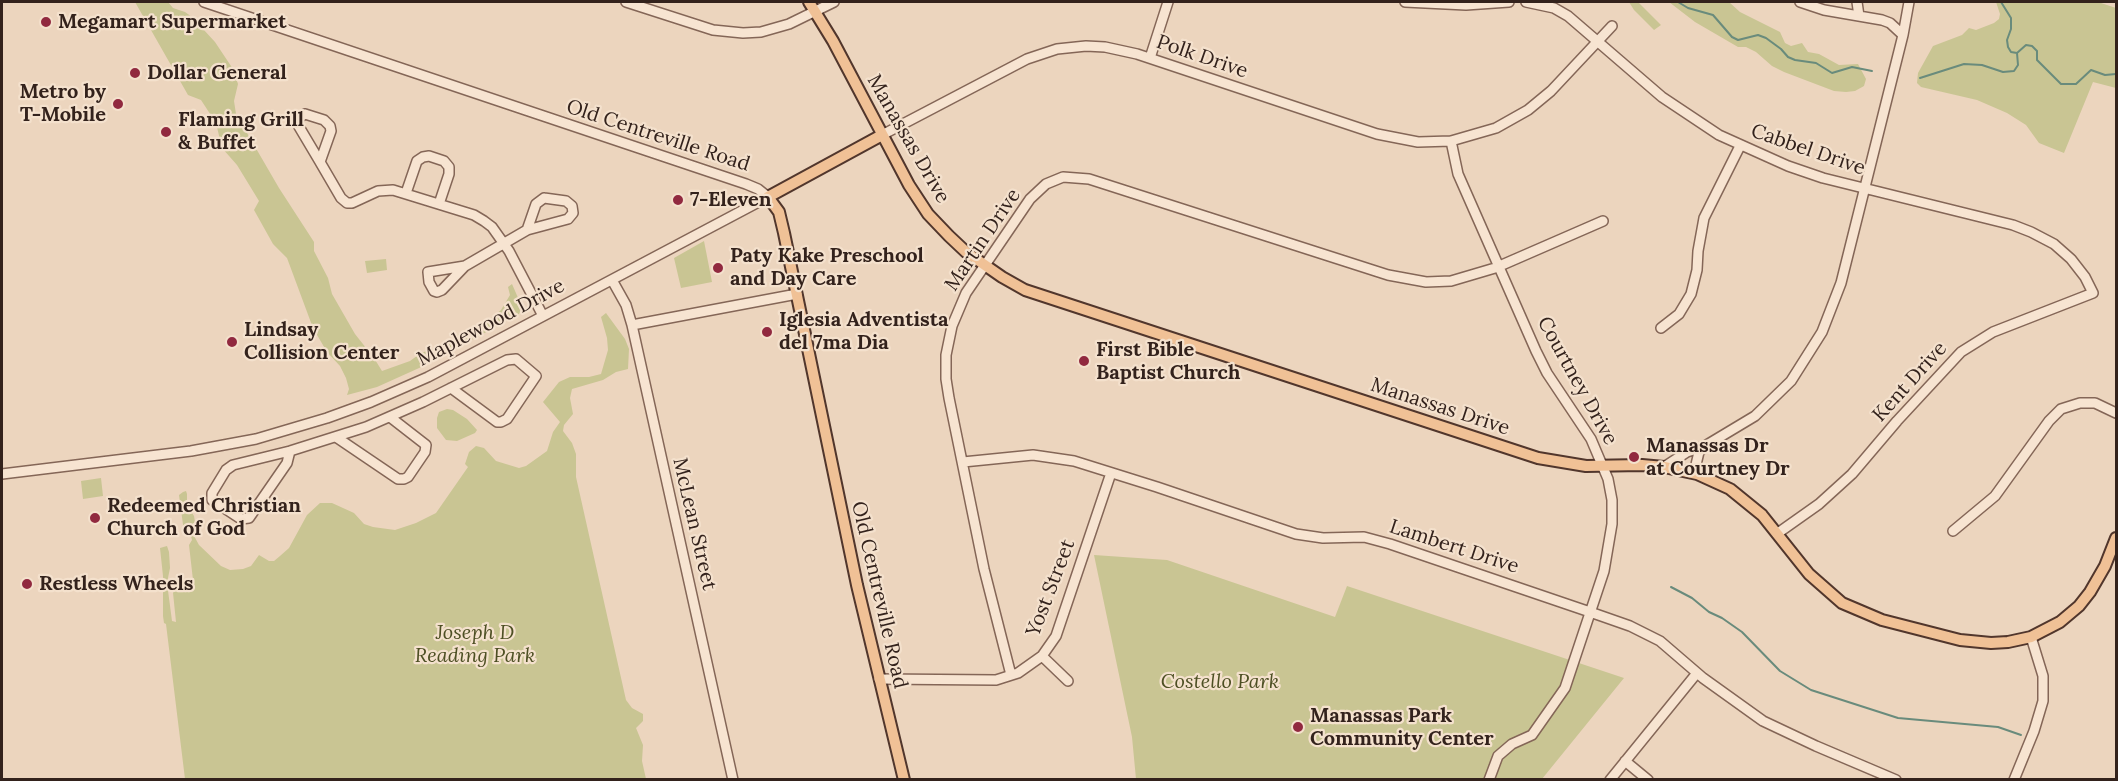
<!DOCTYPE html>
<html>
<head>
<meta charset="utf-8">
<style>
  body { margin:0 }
  #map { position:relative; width:2118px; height:781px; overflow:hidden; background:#ecd5be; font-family:Lora,serif }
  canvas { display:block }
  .frame { position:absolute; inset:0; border:3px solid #33221c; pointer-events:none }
</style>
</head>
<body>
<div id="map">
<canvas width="2118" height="781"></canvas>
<div class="frame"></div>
</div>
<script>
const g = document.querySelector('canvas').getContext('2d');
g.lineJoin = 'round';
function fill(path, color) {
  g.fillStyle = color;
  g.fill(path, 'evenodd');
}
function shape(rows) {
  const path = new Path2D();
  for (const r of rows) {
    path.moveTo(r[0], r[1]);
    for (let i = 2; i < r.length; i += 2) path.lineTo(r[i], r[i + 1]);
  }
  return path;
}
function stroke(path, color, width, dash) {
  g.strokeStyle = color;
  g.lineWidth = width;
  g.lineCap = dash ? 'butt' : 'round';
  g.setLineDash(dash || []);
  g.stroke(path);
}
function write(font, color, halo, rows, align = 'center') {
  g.font = font + ' Lora,serif';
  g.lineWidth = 4.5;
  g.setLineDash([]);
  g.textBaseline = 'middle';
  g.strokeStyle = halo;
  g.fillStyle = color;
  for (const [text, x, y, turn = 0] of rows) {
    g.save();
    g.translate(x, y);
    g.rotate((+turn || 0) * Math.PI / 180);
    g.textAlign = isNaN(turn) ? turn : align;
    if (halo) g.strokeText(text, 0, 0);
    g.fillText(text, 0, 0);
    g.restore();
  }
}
const green = shape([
  [135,2,168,2,173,8,185,12,192,17,215,42,233,69,238,84,234,101,236,114,279,188,314,242,314,251,328,278,332,294,355,334,374,358,382,371,410,361,421,353,441,346,462,332,471,331,485,323,501,310,510,295,508,287,512,284,522,307,519,314,428,364,377,387,347,395,349,389,346,378,340,366,327,352,313,328,287,258,273,244,254,210,259,201,237,165,222,148,216,123,201,100,188,95],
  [1629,2,1638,2,1661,25,1654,30,1634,10],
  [1669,2,1729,2,1740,12,1780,32,1785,43,1791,46,1802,43,1808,52,1819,54,1839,65,1858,64,1866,79,1864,86,1855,91,1846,92,1834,91,1784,72,1772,66,1756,52,1746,47,1738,47,1695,22],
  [1996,2,2098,2,2116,8,2116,88,2093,82,2064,153,2039,143,2026,125,2007,113,1977,100,1921,87,1917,83,1918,73,1933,46,1962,35,1969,28,1976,30,1994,23,1999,19,2000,14],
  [704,241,712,282,681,288,674,258],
  [386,259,387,270,367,273,365,261],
  [606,313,625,339,629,349,628,369,616,372,603,380,572,389,570,398,573,414,564,425,563,431,572,443,576,454,576,477,626,700,632,708,643,714,643,721,636,728,643,745,642,761,646,779,185,779,166,624,164,623,163,616,163,576,160,548,167,546,169,552,170,568,167,583,172,621,176,622,172,583,193,580,189,545,192,540,191,536,184,532,179,495,183,492,186,491,187,494,187,505,194,516,195,522,193,526,193,534,199,545,221,566,230,570,243,569,251,566,259,555,269,561,274,561,280,556,289,548,307,515,320,503,332,503,354,513,364,524,373,527,395,530,416,523,436,513,468,467,465,464,469,452,476,446,484,448,496,461,519,468,526,466,547,451,553,432,560,422,543,402,559,382,570,377,589,377,601,374,608,350,607,338,601,317],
  [447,409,453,410,467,419,477,430,475,433,457,441,446,440,437,428,437,418,439,412],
  [101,478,103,496,83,499,81,481],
  [1094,555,1167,560,1335,617,1347,586,1624,678,1542,779,1136,779,1132,737]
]);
const stream = shape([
  [1678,2,1688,8,1713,15,1732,37,1738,40,1758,35,1766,38,1781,49,1788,57,1795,60,1816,63,1832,73,1852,67,1872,71],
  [2001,2,2011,18,2011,29,2007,40,2008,47,2011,52,2017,53],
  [1920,78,1964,64,1982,65,2003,72,2014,71,2018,65,2017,53,2026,45,2032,46,2037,51,2037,60,2061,84,2076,84,2091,70,2105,75,2116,74],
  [1671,587,1692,598,1709,612,1722,618,1742,632,1780,671,1811,690,1898,718,1998,727,2021,735]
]);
const minor = shape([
  [626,2,713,30,743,33,761,32,789,24,834,2],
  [1405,2,1466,5,1509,2],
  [1526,2,1554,8,1568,16,1662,97,1719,135,1788,166,1823,178,2013,225,2031,232,2054,244,2071,259,2085,277,2093,293,1993,332,1961,352,1897,421,1852,474,1819,504,1778,533],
  [1800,2,1824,10,1882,20,1890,23,1903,35],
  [1857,2,1859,16],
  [1150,58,1168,2],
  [305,114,324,120,330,126,331,131,320,162,298,125,298,118,305,114],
  [882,135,1027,59,1057,49,1086,46,1105,47,1137,54,1377,134,1418,142,1451,141,1496,128,1528,110,1551,91,1612,26],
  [1451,141,1458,174,1536,351,1547,373,1591,439,1608,479,1612,500,1612,524,1604,571,1565,688,1532,735,1512,744,1498,756,1489,780],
  [320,162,341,198,347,203,352,203,378,191,393,190,474,215,484,221,492,227,509,251,543,316],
  [406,193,417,161,423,157,429,156,444,161,449,167,449,174,439,204],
  [544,198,566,201,572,206,573,213,568,219,527,230,536,204,544,198],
  [465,266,428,272,429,282,434,291,437,292,442,290,465,266,527,230],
  [612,280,626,305,632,325,733,780],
  [632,325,797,294],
  [1661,328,1679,314,1691,294,1697,270,1698,251,1704,218,1740,146],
  [336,437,398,479,404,479,408,477,425,452,426,445,390,417],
  [290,451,287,463,249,518,241,519,212,500,212,493,226,470,233,465,290,451,366,427,423,402,507,360,516,359,536,376,507,419,501,422,497,422,451,388],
  [963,462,1033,455,1074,461,1157,487,1296,534,1323,538,1364,537,1390,544,1590,612,1630,626,1660,641,1703,678,1763,721,1816,746,1896,780],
  [1664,467,1687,452,1705,446,1755,416,1791,381,1822,332,1841,283,1903,35,1909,2],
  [1694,473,1699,452,1705,446],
  [2,474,191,451,256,439,327,418,371,402,428,377,768,197,758,189,746,184,204,2],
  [1953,531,1995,496,2049,421,2061,409,2080,403,2095,403,2116,413],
  [1042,656,1068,681],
  [1011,675,984,569,949,398,946,379,946,355,952,326,966,293,1030,199,1046,184,1063,177,1089,179,1388,275,1426,282,1451,281,1495,268,1603,221],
  [879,679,996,680,1018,673,1042,656,1056,636,1111,473],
  [1625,761,1648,780],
  [1610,780,1697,673],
  [2014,780,2034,731,2043,701,2043,676,2031,637]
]);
const major = shape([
  [809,2,833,41,909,185,928,214,949,236,966,252,1002,277,1025,290,1538,458,1586,466,1642,465,1664,467,1697,474,1730,489,1762,515,1809,574,1842,603,1882,620,1960,640,1991,643,2008,642,2031,637,2060,622,2079,606,2090,592,2105,566,2116,538],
  [882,135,768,197,779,212,784,233,857,585,904,780]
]);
const markers = [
  [46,22,6,"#91293f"],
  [135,73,6,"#91293f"],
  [118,104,6,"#91293f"],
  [166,132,6,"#91293f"],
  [678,200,6,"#91293f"],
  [718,268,6,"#91293f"],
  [767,332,6,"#91293f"],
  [232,342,6,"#91293f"],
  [1084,361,6,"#91293f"],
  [1634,457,6,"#91293f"],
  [95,518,6,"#91293f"],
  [27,584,6,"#91293f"],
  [1298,727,6,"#91293f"]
];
const poiNames = [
  ["Megamart Supermarket",58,22],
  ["Dollar General",147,73],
  ["Metro by",106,92,"right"],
  ["T-Mobile",106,115,"right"],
  ["Flaming Grill",178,120],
  ["& Buffet",178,143],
  ["7-Eleven",690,200],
  ["Paty Kake Preschool",730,256],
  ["and Day Care",730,279],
  ["Iglesia Adventista",779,320],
  ["del 7ma Dia",779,343],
  ["Lindsay",244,330],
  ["Collision Center",244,353],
  ["First Bible",1096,350],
  ["Baptist Church",1096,373],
  ["Manassas Dr",1646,446],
  ["at Courtney Dr",1646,469],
  ["Redeemed Christian",107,506],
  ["Church of God",107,529],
  ["Restless Wheels",39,584],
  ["Manassas Park",1310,716],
  ["Community Center",1310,739]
];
const streetNames = [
  ["Polk Drive",1202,57,19],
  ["Old Centreville Road",658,136,18],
  ["Manassas Drive",908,139,60],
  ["Cabbel Drive",1808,150,19],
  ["Martin Drive",983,240,-56],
  ["Maplewood Drive",491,323,-28],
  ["Courtney Drive",1577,381,61],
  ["Kent Drive",1910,382,-48],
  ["Manassas Drive",1440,407,18],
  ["McLean Street",694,524,77],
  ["Lambert Drive",1454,547,18],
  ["Yost Street",1051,588,-69],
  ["Old Centreville Road",879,595,77]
];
const parkNames = [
  ["Joseph D",475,633],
  ["Reading Park",475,656],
  ["Costello Park",1220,682]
];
fill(green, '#c9c593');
stroke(stream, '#698b7c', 2);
stroke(minor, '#846657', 12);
stroke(major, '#51362c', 14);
stroke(minor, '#f7e4d1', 9);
stroke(major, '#f0c196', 10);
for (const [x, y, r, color] of markers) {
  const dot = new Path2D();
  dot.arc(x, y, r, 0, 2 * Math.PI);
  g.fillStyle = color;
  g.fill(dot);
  stroke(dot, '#f4e1cd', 2);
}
write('bold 20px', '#33221c', '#f4e1cd', poiNames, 'left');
write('20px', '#33221c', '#f4e1cd', streetNames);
write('italic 20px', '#4d4f23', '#f4e1cd', parkNames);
</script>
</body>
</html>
